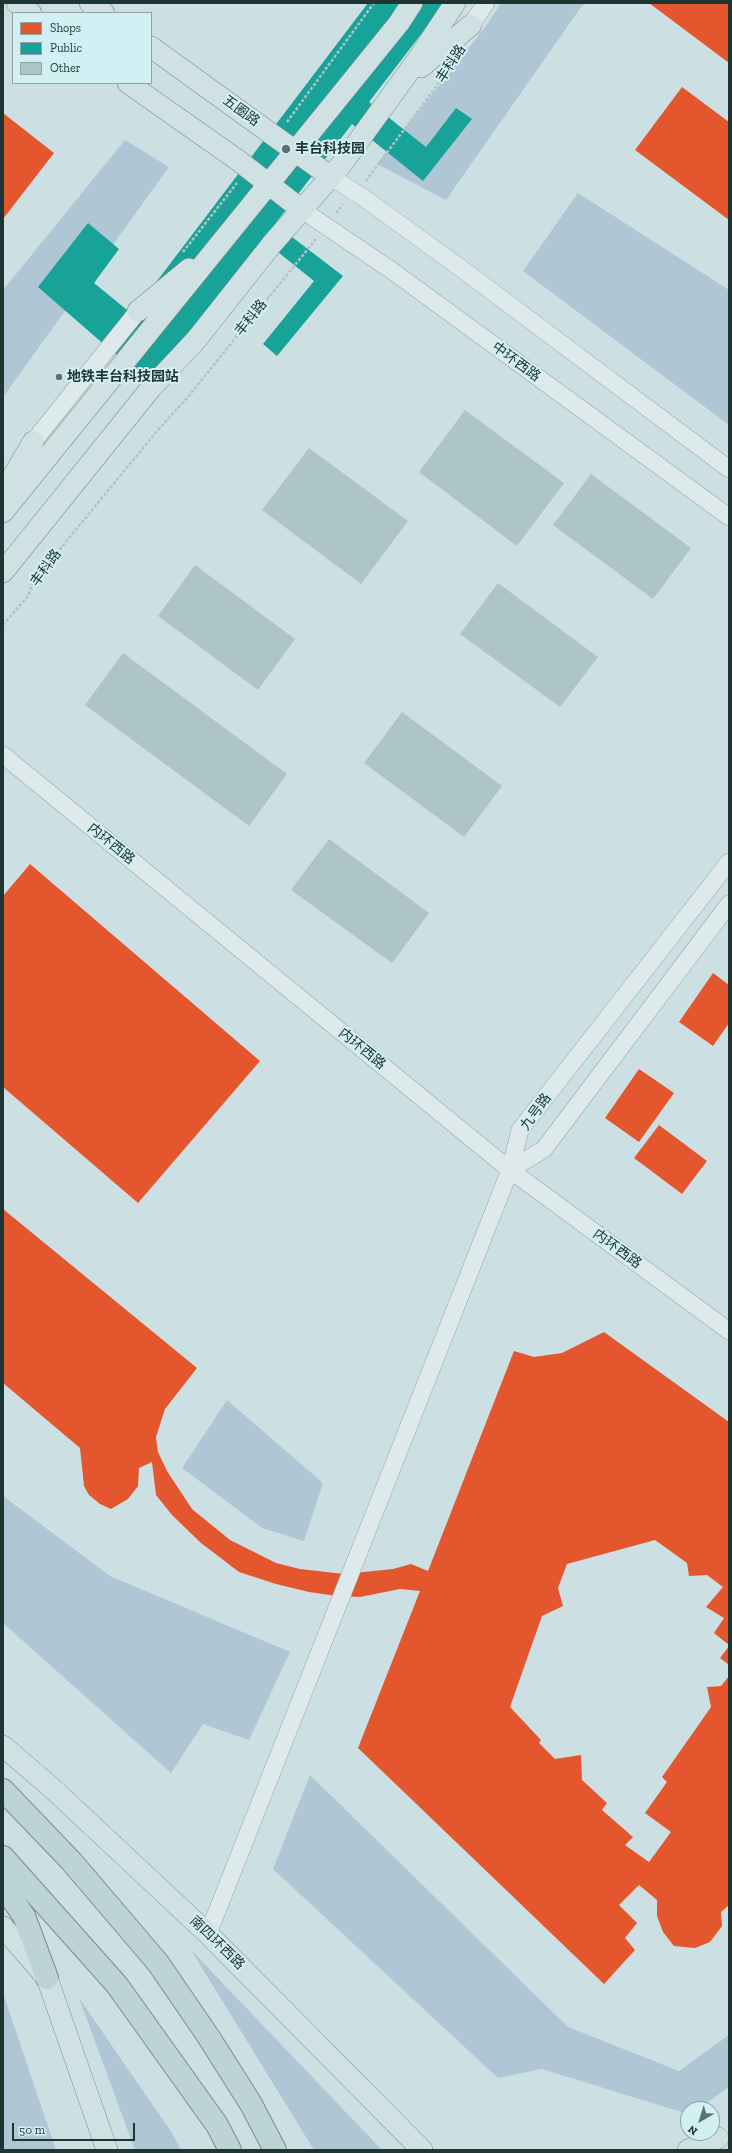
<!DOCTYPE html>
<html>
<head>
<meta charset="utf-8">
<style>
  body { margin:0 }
  #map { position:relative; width:732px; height:2153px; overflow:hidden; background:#cce0e3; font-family:"Zilla Slab",serif }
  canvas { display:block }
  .frame { position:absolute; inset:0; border:4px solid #1e3633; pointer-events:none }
  .legend { position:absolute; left:12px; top:12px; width:140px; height:72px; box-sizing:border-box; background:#d2f0f4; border:1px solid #8aa6a7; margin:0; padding:5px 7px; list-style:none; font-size:12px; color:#1e3633 }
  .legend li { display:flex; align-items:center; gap:8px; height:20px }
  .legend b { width:20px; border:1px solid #8aa6a7 }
  .north { position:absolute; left:680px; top:2101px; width:40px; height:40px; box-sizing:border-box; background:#d2f0f4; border:1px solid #8aa6a7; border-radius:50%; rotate:218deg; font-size:11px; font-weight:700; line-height:16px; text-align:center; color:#1e3633 }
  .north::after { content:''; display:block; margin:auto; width:14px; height:18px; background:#5b7271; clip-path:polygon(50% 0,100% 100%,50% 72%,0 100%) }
  .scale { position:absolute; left:12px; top:2123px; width:123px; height:18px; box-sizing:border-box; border:2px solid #1e3633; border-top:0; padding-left:5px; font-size:12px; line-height:14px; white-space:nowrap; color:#1e3633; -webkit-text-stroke:3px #d2f0f4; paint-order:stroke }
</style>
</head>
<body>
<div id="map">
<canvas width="732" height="2153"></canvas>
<div class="frame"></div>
<ul class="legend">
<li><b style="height:11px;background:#e4572e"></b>Shops</li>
<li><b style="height:11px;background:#17a398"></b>Public</li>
<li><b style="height:11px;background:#adc5c4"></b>Other</li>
</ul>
<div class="north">N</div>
<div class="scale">50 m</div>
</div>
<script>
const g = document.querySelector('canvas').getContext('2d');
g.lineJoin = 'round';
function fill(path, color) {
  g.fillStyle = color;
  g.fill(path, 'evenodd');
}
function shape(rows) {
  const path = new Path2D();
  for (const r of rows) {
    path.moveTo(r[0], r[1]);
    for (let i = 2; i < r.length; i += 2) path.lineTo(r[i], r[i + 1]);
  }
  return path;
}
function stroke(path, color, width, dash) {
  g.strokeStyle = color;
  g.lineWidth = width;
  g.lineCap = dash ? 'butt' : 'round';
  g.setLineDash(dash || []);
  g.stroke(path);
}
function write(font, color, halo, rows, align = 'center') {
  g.font = font + ' "Zilla Slab","Noto Sans SC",serif';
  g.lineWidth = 4;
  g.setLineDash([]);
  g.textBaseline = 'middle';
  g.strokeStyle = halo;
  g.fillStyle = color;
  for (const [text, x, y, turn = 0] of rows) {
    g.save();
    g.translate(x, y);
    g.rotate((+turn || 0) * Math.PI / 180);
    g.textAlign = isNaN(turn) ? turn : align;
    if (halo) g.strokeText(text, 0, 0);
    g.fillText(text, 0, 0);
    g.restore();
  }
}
const green = shape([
  [501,3,584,3,446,200,377,164,486,26],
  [125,140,169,167,3,397,3,290],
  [578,193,729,290,729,425,523,271],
  [227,1400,323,1483,304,1541,262,1528,182,1468],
  [3,1496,110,1576,290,1652,249,1740,203,1724,171,1773,3,1623],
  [310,1775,568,2027,679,2071,729,2035,729,2087,698,2109,688,2109,688,2114,542,2069,498,2078,273,1869],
  [191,1950,382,2150,314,2150],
  [3,1993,56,2150,3,2150],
  [79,1998,172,2133,181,2150,135,2150]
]);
const shops = shape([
  [649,3,729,3,729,63],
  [682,87,729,122,729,220,635,150],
  [3,113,54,153,3,219],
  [30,864,260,1061,138,1203,3,1087,3,896],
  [713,973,729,985,729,1023,713,1046,679,1022],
  [639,1069,674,1093,639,1142,605,1118],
  [659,1125,707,1161,682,1194,634,1158],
  [3,1209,197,1368,165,1409,156,1437,158,1452,167,1471,192,1509,230,1540,276,1563,300,1569,344,1574,393,1569,411,1564,428,1571,514,1351,534,1357,562,1353,604,1332,729,1422,729,1645,714,1633,724,1618,706,1607,723,1587,707,1575,689,1576,687,1563,655,1540,567,1564,558,1588,563,1606,542,1616,510,1707,541,1740,539,1743,555,1759,581,1755,582,1780,607,1803,602,1810,633,1837,625,1845,649,1862,671,1832,645,1813,667,1782,662,1777,711,1707,707,1687,721,1686,729,1676,729,1905,721,1912,722,1926,710,1942,695,1948,674,1946,663,1932,657,1916,657,1900,639,1885,619,1905,637,1923,625,1938,635,1950,604,1984,358,1748,420,1591,400,1589,360,1597,337,1596,309,1592,276,1584,239,1572,201,1543,172,1515,156,1495,152,1462,139,1468,138,1486,128,1499,111,1509,100,1504,89,1495,84,1486,80,1448,3,1383],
  [729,1646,729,1665,720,1658]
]);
const public = shape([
  [368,3,445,3,369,102,426,147,456,108,472,119,423,181,352,124,275,224,343,276,277,356,263,344,314,281,263,240,153,383,107,347,38,287,88,223,119,249,94,283,132,314]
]);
const building = shape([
  [465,410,564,483,517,546,419,472],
  [309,448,408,521,361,584,262,510],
  [591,474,691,548,653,599,553,525],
  [195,565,295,639,258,690,158,616],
  [498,583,598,657,560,707,460,634],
  [123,653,287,774,249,826,85,705],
  [402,712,502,786,464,837,364,763],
  [329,839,429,913,392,963,291,890]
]);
const path = shape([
  [287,122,374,3],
  [366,181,449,69],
  [336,213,343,204],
  [183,252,237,183],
  [3,625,28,596,33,582,157,431,187,398,316,239]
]);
const minor = shape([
  [471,25,486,3],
  [331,177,364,198,466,272,729,469],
  [302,210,391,270,729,517],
  [33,442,138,311],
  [3,755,510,1170,729,1331],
  [510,1170,544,1149,729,904],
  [208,1934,510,1170,520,1130,729,862]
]);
const major = shape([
  [17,3,31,13],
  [90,3,104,13],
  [151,47,331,177],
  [421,67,471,25],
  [128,83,239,161,302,210],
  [138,311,189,269],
  [3,493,33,442],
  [3,512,399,23,412,3],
  [3,572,151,388,196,340,272,244,341,165,418,59,455,3],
  [3,1746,53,1789,208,1934,422,2150],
  [3,1927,47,1978,107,2150],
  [688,2150,718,2138]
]);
const highway = shape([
  [3,1790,72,1862,158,1963,208,2036,251,2104,275,2150],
  [3,1857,117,1985,217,2125,230,2150],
  [3,1886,24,1916,47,1978]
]);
const markers = [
  [286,149,5,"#5b7271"],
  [59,377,4,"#5b7271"]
];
const streetNames = [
  ["丰科路",451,64,-57],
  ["五圈路",241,111,36],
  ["丰科路",251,318,-51],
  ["中环西路",516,362,36],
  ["丰科路",46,568,-54],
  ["内环西路",111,844,39],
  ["内环西路",362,1049,39],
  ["九号路",536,1112,-54],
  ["内环西路",617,1249,36],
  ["南四环西路",217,1943,44]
];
const poiNames = [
  ["丰台科技园",295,149],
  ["地铁丰台科技园站",67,377]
];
fill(green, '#afc6d5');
fill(shops, '#e4572e');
fill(public, '#17a398');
fill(building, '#adc5c4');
stroke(minor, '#96a6a7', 18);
stroke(major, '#7c8c8d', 22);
stroke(highway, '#7c8c8d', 24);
stroke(path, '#b4c2c3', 2.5, [3, 2]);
stroke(minor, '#dee9eb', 17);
stroke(major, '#cfe1e2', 21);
stroke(highway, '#bcd4d5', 22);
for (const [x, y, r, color] of markers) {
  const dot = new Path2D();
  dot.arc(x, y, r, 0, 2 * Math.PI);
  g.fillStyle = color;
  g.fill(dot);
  stroke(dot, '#d2f0f4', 1.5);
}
write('14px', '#1e3633', '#d2f0f4', streetNames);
write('bold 14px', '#1e3633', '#d2f0f4', poiNames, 'left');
</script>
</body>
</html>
